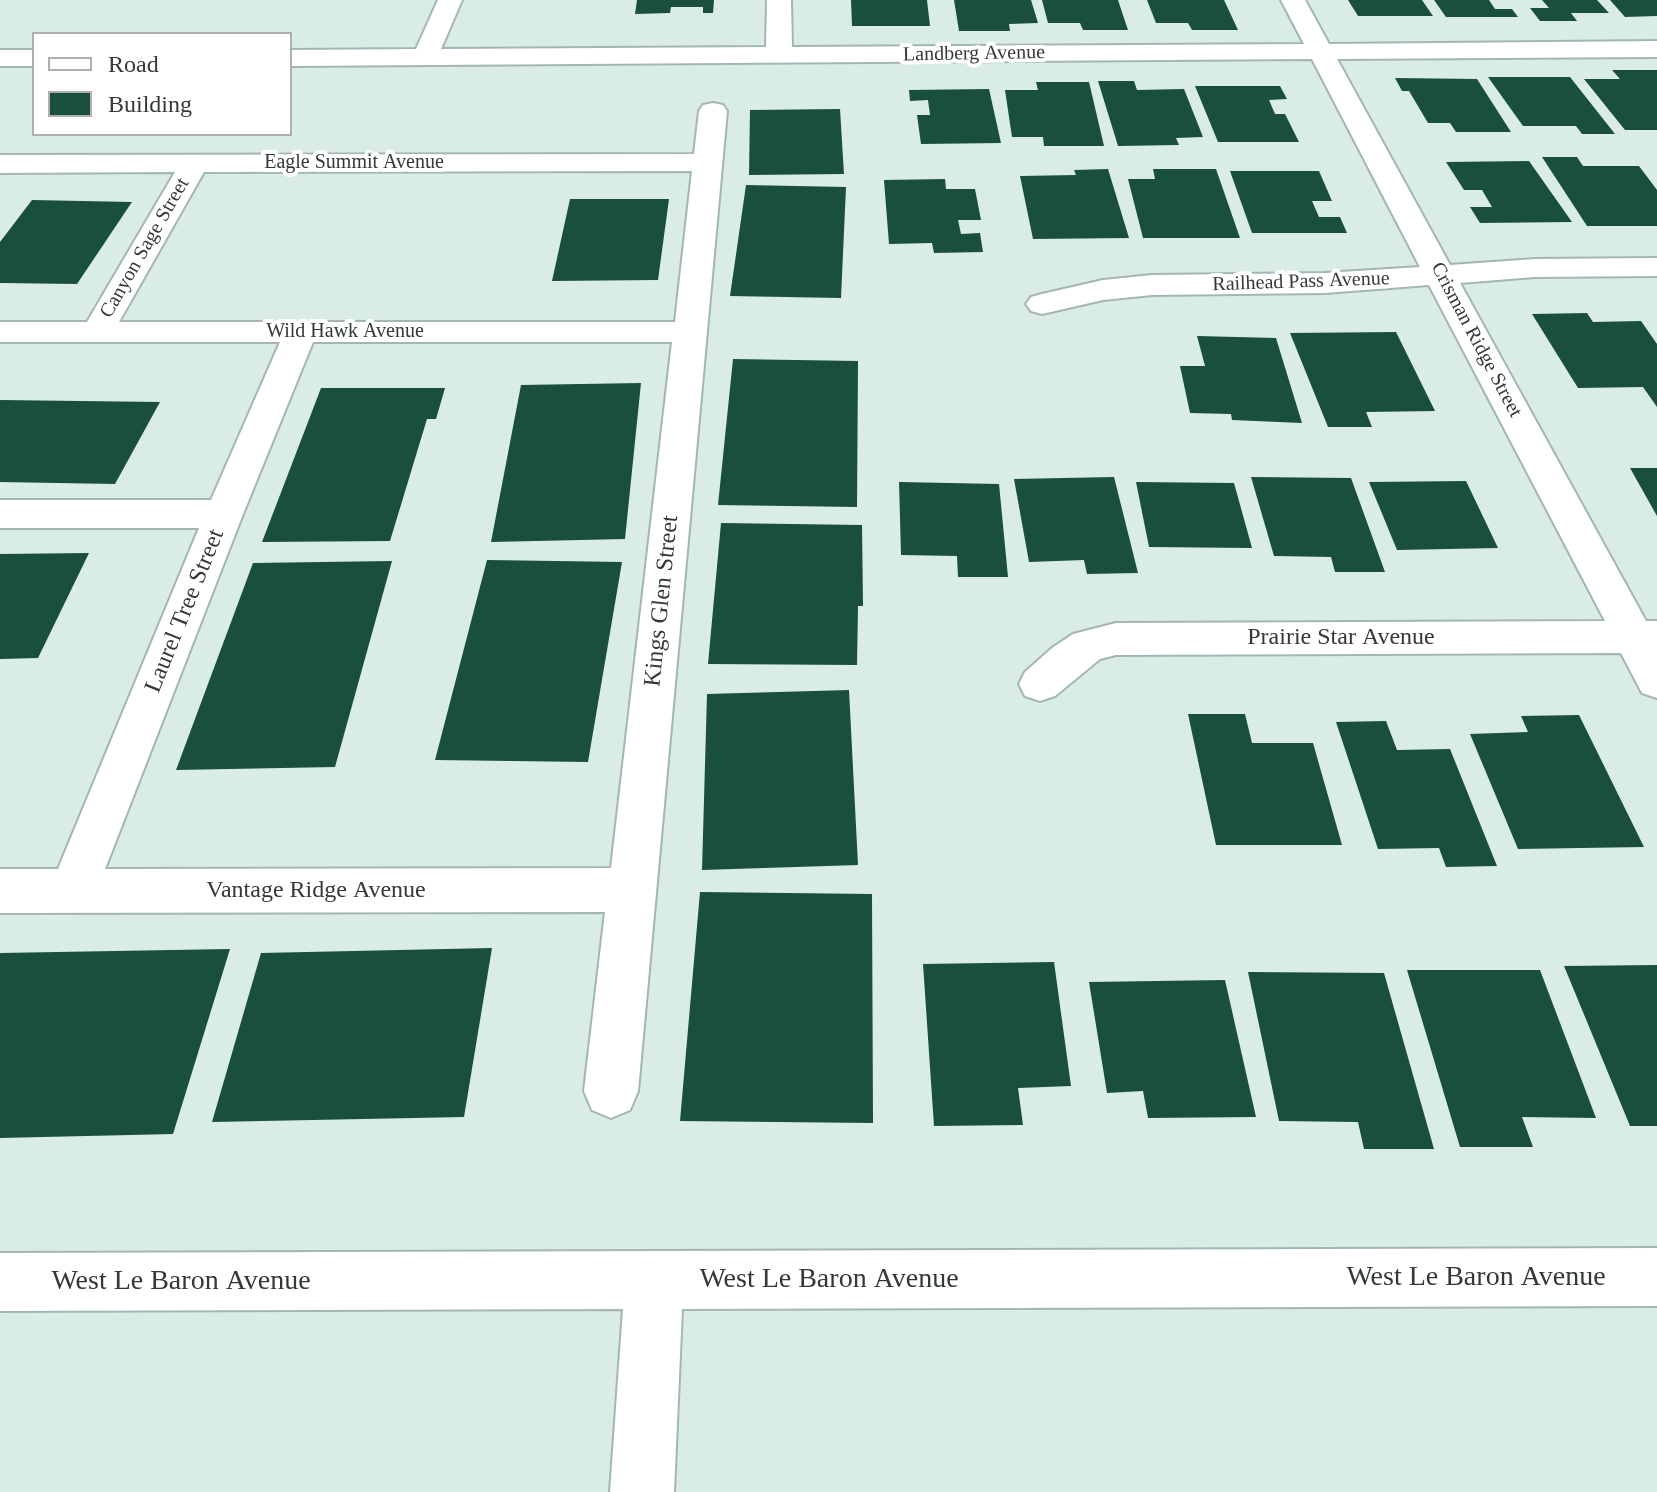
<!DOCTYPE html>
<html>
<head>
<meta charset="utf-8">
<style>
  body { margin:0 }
  #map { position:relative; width:1657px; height:1492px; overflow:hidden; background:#d9ede5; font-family:Georgia,serif }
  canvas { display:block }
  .legend { position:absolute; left:32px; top:32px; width:260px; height:104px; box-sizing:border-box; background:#fff; border:2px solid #adb0af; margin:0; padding:10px 14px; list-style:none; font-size:24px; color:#323936 }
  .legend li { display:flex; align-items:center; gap:16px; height:40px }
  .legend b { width:40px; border:2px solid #adb0af }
</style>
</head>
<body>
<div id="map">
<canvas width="1657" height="1492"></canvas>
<ul class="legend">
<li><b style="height:10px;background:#fff"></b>Road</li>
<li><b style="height:22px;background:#1a4e3e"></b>Building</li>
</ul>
</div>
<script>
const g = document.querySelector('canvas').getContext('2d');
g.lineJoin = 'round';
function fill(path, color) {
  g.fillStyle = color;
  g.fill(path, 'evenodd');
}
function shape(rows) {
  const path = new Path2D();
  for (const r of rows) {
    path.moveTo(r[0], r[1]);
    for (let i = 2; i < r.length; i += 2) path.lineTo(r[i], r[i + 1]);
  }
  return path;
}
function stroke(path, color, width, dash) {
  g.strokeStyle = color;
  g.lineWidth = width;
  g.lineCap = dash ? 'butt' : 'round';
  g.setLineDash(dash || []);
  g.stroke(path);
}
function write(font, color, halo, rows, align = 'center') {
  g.font = font + ' Georgia,serif';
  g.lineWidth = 8;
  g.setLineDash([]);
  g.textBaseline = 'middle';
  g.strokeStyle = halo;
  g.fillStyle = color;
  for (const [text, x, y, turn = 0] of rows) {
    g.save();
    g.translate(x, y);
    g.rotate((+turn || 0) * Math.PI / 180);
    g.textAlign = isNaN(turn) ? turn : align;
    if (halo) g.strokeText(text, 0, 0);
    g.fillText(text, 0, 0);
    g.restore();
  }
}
const building = shape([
  [637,0,714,0,713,13,703,13,703,7,671,7,670,13,635,14],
  [851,0,927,0,930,26,852,26],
  [954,0,1031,0,1038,23,1009,24,1010,31,959,31],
  [1042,0,1118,0,1128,30,1083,30,1080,23,1048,23],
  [1147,0,1224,0,1238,30,1192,30,1188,23,1156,23],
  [1348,0,1422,0,1433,16,1358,16],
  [1434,0,1489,0,1495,9,1512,9,1518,17,1446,17],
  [1542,0,1597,0,1609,13,1571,13,1577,21,1540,21,1530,8,1549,8],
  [1610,0,1657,0,1657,16,1625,17],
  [1612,70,1657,70,1657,130,1625,130,1584,79,1620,79],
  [1488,77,1570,77,1615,134,1582,134,1576,126,1523,126],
  [1395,78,1477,79,1511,132,1456,132,1450,123,1428,123,1409,91,1402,91],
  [1098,81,1134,81,1137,90,1184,89,1203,137,1176,138,1179,145,1118,146],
  [1036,82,1089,82,1104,146,1044,146,1043,137,1012,137,1005,90,1038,90],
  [1195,86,1280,86,1287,99,1269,100,1275,114,1285,114,1299,142,1218,142],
  [989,89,1001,143,921,144,917,115,930,115,928,100,910,101,909,90],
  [840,109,844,174,749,175,750,110],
  [1542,157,1577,157,1583,166,1639,166,1657,190,1657,226,1587,226],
  [1529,161,1572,222,1480,223,1470,207,1492,207,1482,190,1464,190,1446,162],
  [1108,169,1129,238,1033,239,1020,176,1076,175,1074,170],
  [1153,169,1216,169,1240,238,1143,238,1128,179,1155,179],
  [1230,171,1319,171,1332,201,1312,201,1319,217,1340,217,1347,233,1252,233],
  [945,179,946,189,975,189,981,220,958,220,961,234,980,233,983,252,934,253,932,243,889,244,884,180],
  [746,185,846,187,841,298,730,296],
  [570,199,669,199,658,280,552,281],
  [32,200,132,202,77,284,0,283,0,242],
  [1587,313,1593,322,1641,321,1657,344,1657,407,1643,387,1578,388,1532,314],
  [1396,332,1435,411,1366,412,1372,427,1328,427,1290,333],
  [1197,336,1276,338,1302,423,1232,420,1231,414,1190,413,1180,366,1205,366],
  [733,359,858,361,857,507,718,505],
  [641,383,625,539,491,542,521,385],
  [321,388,445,388,436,419,427,419,390,541,262,542],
  [0,400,160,402,115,484,0,482],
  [1630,468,1657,468,1657,516],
  [1114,477,1138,573,1087,574,1084,560,1029,562,1014,479],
  [1251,477,1351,478,1385,572,1335,572,1331,557,1274,556],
  [1466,481,1498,548,1397,550,1369,482],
  [899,482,999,484,1008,577,958,577,957,556,901,555],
  [1136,482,1234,483,1252,548,1149,547],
  [721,523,862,525,863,606,858,606,857,665,708,664],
  [89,553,38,658,0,659,0,554],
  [487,560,622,562,588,762,435,760],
  [392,561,335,767,176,770,253,563],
  [849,690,858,865,702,870,707,694],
  [1188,714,1245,714,1252,743,1313,743,1342,845,1216,845],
  [1579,715,1644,847,1518,849,1470,734,1528,732,1521,716],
  [1386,721,1397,750,1450,749,1497,866,1446,867,1439,848,1378,849,1336,722],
  [700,892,872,894,873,1123,680,1121],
  [492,948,464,1117,212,1122,261,953],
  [230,949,173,1134,0,1138,0,953],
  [1054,962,1071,1086,1018,1088,1023,1125,934,1126,923,964],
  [1657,965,1657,1126,1630,1126,1564,966],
  [1407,970,1540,970,1596,1118,1522,1117,1533,1147,1460,1147],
  [1248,972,1384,973,1434,1149,1364,1149,1358,1122,1279,1121],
  [1225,980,1256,1117,1148,1118,1143,1091,1107,1093,1089,982]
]);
const minor = shape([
  [438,0,462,0,441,49,766,47,767,0,791,0,792,47,1304,44,1281,0,1305,0,1329,44,1657,41,1657,57,1337,59,1450,265,1535,259,1657,258,1657,276,1535,277,1460,283,1646,621,1657,621,1657,698,1642,693,1621,653,1116,655,1100,659,1055,696,1040,701,1025,696,1019,684,1025,672,1052,648,1073,634,1116,623,1605,621,1429,285,1325,293,1152,295,1103,300,1042,314,1031,311,1026,304,1031,297,1042,294,1103,280,1152,275,1325,273,1420,267,1312,59,290,66,290,50,416,49,438,0],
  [0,50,34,50,34,66,0,66,0,50],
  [713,103,723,105,727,111,638,1091,630,1110,611,1118,592,1110,584,1091,605,912,0,913,0,869,58,869,199,528,0,528,0,500,211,500,280,342,0,342,0,322,87,322,175,172,0,173,0,155,694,154,699,111,703,105,713,103],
  [692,171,675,322,119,322,204,172,692,171],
  [313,342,672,342,611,868,105,869,243,514,313,342],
  [1657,1248,1657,1306,682,1309,674,1492,610,1492,623,1309,0,1311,0,1253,1657,1248]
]);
const farStreetnames = [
  ["Landberg Avenue",974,54,-1],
  ["Eagle Summit Avenue",354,163],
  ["Canyon Sage Street",145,248,-60],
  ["Railhead Pass Avenue",1301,282,-2],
  ["Wild Hawk Avenue",345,332],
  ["Crisman Ridge Street",1476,340,62]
];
const streetNames = [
  ["Kings Glen Street",662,601,-84],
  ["Laurel Tree Street",185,611,-68],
  ["Prairie Star Avenue",1341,638],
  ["Vantage Ridge Avenue",316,891]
];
const nearStreetnames = [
  ["West Le Baron Avenue",1476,1278],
  ["West Le Baron Avenue",829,1280],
  ["West Le Baron Avenue",181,1282]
];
fill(building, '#1a4e3e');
stroke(minor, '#a4b7af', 4);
fill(minor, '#fff');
write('20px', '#323936', '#fff', farStreetnames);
write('24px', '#323936', '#fff', streetNames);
write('28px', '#323936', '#fff', nearStreetnames);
</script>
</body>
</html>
